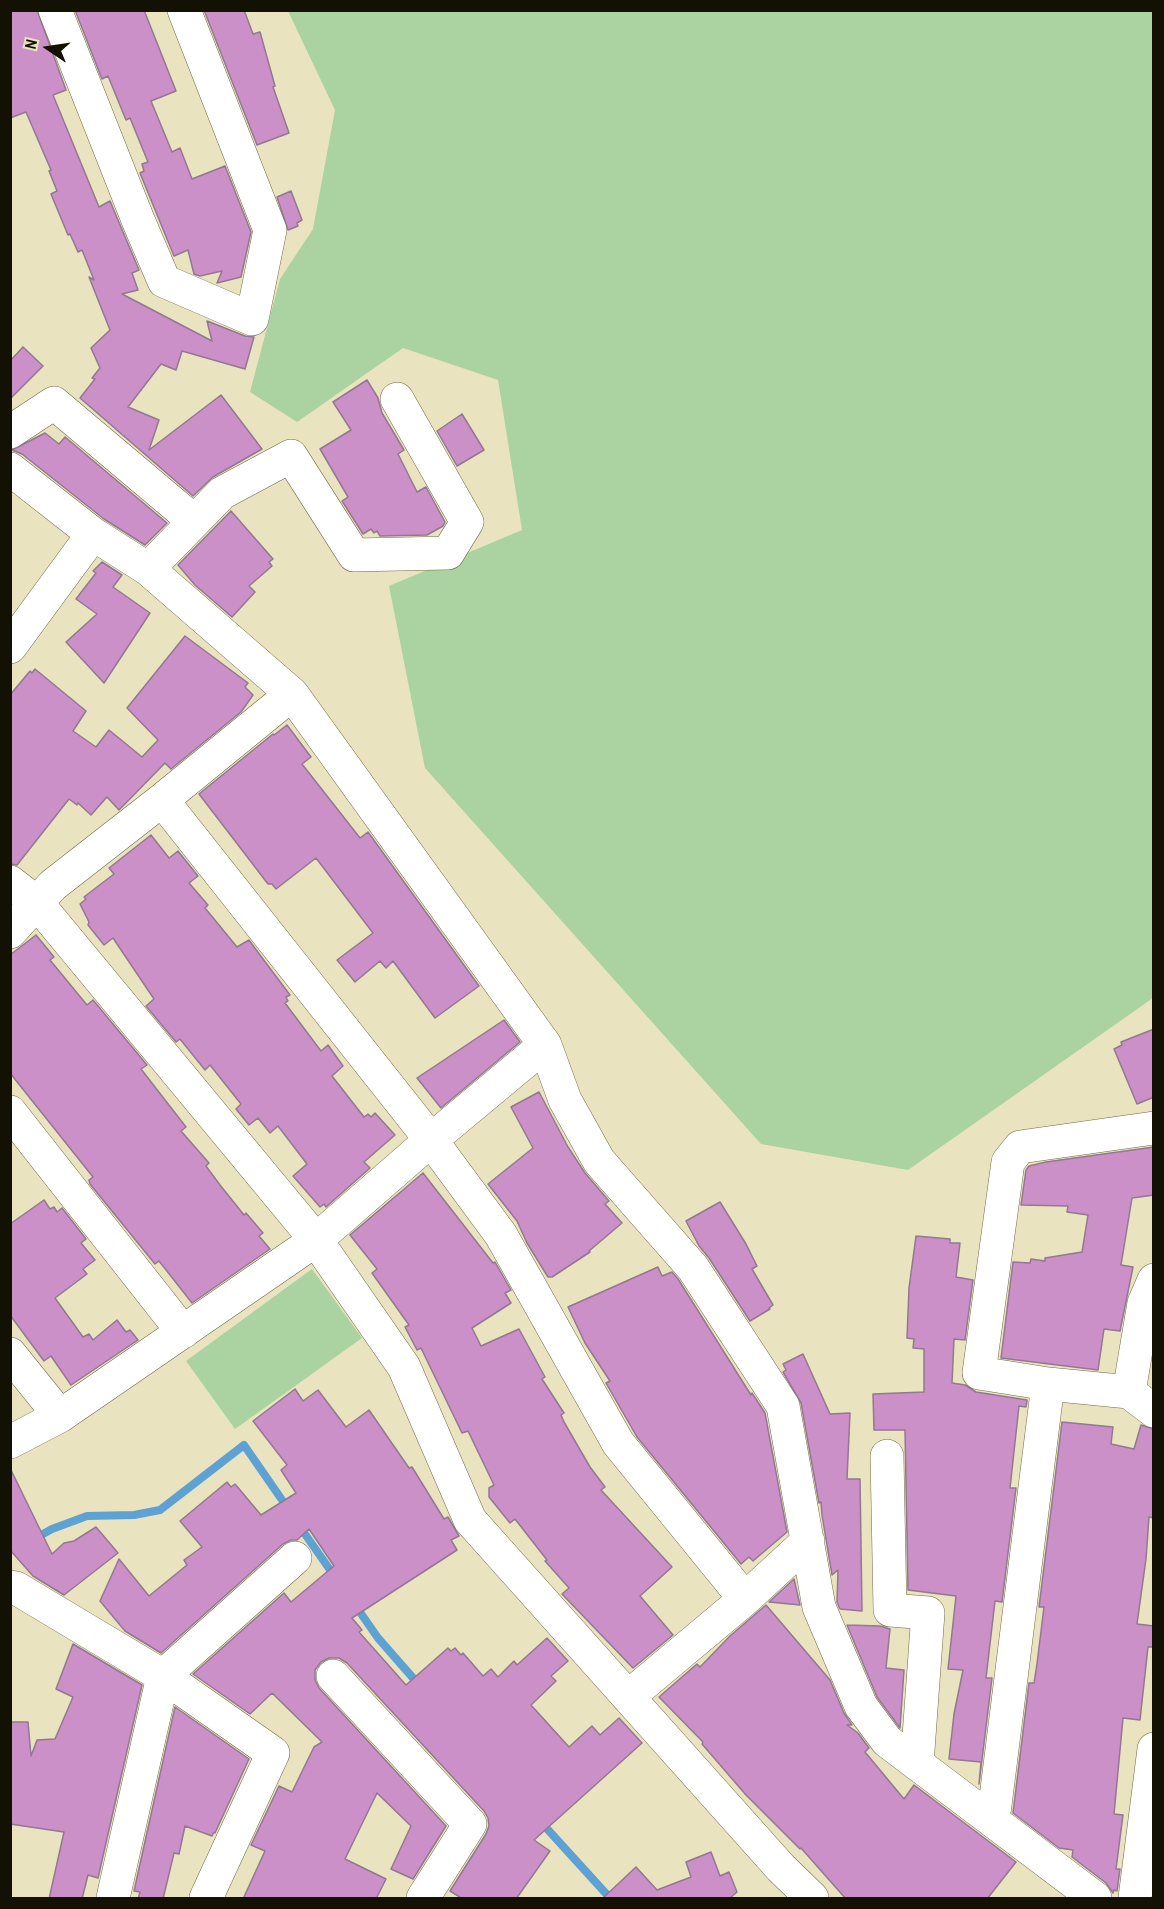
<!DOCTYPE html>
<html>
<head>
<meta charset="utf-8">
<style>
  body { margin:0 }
  #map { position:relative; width:1164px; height:1909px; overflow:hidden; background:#eae3bf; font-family:"Archivo Narrow",sans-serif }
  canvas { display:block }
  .frame { position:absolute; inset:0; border:12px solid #131004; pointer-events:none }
  .north { position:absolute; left:18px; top:18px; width:60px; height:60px; -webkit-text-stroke:4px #eae3bf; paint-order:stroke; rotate:283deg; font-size:16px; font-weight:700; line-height:24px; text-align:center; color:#131004 }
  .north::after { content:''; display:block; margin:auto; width:21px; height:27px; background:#131004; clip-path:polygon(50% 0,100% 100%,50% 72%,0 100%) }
</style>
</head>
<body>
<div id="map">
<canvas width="1164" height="1909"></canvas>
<div class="frame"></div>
<div class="north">N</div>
</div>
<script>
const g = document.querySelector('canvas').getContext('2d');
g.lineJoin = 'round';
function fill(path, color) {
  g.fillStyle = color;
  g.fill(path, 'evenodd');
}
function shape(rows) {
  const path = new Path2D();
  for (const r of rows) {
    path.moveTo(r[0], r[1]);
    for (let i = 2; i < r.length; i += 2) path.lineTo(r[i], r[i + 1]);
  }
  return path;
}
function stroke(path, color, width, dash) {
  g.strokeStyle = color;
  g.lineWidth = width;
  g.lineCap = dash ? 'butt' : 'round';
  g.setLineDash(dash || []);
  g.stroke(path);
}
const green = shape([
  [288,11,1153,11,1153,998,908,1170,761,1144,425,768,389,586,522,530,498,380,403,348,297,422,250,392,280,279,313,229,335,110],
  [312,1269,362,1338,235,1429,186,1361]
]);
const stream = shape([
  [298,1524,335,1577],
  [34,1539,52,1529,87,1516,134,1515,160,1510,244,1445,289,1510],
  [355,1605,378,1638,420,1686],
  [540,1821,610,1898]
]);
const building = shape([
  [10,10,37,10,66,90,53,95,99,207,110,201,139,270,132,273,138,290,122,294,212,341,207,321,245,336,254,337,245,369,182,351,176,370,161,364,128,407,159,420,149,450,221,395,262,449,213,477,193,496,80,398,95,379,92,378,100,368,91,348,110,330,89,277,94,280,82,250,78,252,70,234,68,235,51,194,57,191,49,171,51,170,26,112,10,118,10,10],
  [75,10,144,10,176,91,151,101,172,152,180,148,192,179,225,166,251,232,241,277,217,283,222,271,200,276,194,274,188,250,174,256,140,173,144,171,142,164,148,162,130,118,126,120,108,76,102,79,75,10],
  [204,10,244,10,253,34,260,32,275,86,273,87,289,133,257,145,204,10],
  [291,191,302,220,297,223,298,226,288,230,277,197,291,191],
  [23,347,43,366,10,399,10,361,23,347],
  [367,380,378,398,382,413,404,450,398,454,417,492,426,487,445,522,443,526,427,535,380,536,377,531,374,533,371,529,363,534,342,501,348,497,320,449,351,430,333,402,367,380],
  [462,414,484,450,457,466,437,431,462,414],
  [45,433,59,444,65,437,167,523,145,545,104,519,22,454,12,450,45,433],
  [231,511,273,559,269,562,272,566,249,586,255,592,232,617,195,585,178,565,231,511],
  [102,562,122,575,113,587,150,613,104,683,66,642,97,614,76,599,96,573,93,571,102,562],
  [185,636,248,683,245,687,253,695,241,712,171,769,165,763,119,810,107,797,91,815,78,803,77,805,69,799,17,865,10,864,10,695,30,671,32,673,35,669,86,711,73,731,96,747,109,730,142,757,158,740,127,708,185,636],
  [287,725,311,757,302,764,360,838,368,832,479,986,435,1018,393,961,386,968,380,961,355,982,337,960,373,933,316,858,276,889,272,884,268,884,199,794,273,734,274,735,287,725],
  [151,835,169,858,178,851,198,876,189,883,208,905,205,908,237,947,249,940,257,951,290,995,286,997,288,1001,285,1003,321,1051,328,1045,343,1066,332,1076,364,1117,368,1114,371,1117,375,1113,395,1135,364,1162,370,1168,326,1207,324,1204,320,1207,293,1176,307,1164,278,1126,270,1133,258,1118,249,1125,236,1109,241,1104,210,1065,205,1070,180,1039,176,1042,146,1006,154,999,113,938,104,945,88,925,89,922,80,904,86,899,84,897,114,874,109,868,151,835],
  [36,935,54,957,50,960,87,1005,93,1000,147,1065,141,1069,186,1127,181,1131,209,1163,206,1166,220,1185,244,1215,246,1213,263,1233,259,1236,270,1249,192,1303,159,1261,155,1264,90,1184,89,1180,93,1177,10,1073,10,955,36,935],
  [504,1020,520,1042,441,1108,417,1078,504,1020],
  [1154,1029,1154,1097,1137,1104,1114,1049,1122,1045,1121,1042,1154,1029],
  [539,1092,568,1147,585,1173,609,1201,605,1204,622,1223,589,1251,590,1252,552,1277,548,1277,527,1243,517,1221,488,1184,533,1148,511,1107,539,1092],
  [1154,1147,1154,1195,1132,1198,1121,1265,1133,1267,1120,1331,1104,1329,1098,1370,1001,1358,1013,1262,1030,1263,1031,1259,1045,1261,1045,1258,1082,1252,1088,1215,1067,1212,1068,1206,1021,1205,1026,1170,1029,1166,1046,1162,1154,1147],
  [423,1173,493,1263,495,1262,511,1290,505,1293,511,1303,472,1328,481,1346,519,1329,545,1377,542,1379,564,1413,561,1415,564,1422,590,1467,605,1487,601,1490,672,1567,640,1596,673,1635,633,1668,562,1594,569,1588,545,1561,547,1560,515,1519,510,1523,489,1497,489,1488,494,1485,468,1431,462,1433,421,1348,417,1350,405,1327,409,1325,372,1273,377,1269,350,1235,423,1173],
  [44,1200,50,1209,54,1207,57,1212,62,1208,86,1239,81,1243,95,1260,83,1269,87,1274,55,1298,83,1337,89,1334,93,1340,117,1320,126,1332,130,1330,138,1340,71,1385,51,1356,44,1361,10,1315,10,1224,44,1200],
  [720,1202,746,1244,757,1266,752,1269,773,1305,769,1308,770,1309,750,1321,709,1258,699,1246,686,1221,720,1202],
  [916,1236,950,1239,950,1243,960,1243,956,1277,973,1280,965,1340,954,1339,952,1383,965,1385,976,1392,1027,1400,1026,1407,1019,1406,1010,1488,1016,1488,1002,1602,995,1601,986,1678,992,1678,979,1784,981,1762,949,1759,954,1714,963,1670,948,1669,956,1596,908,1590,905,1430,874,1430,873,1394,924,1392,924,1349,913,1348,914,1339,907,1338,909,1288,916,1236],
  [658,1267,662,1276,672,1272,678,1279,751,1395,752,1393,765,1413,787,1532,753,1561,749,1557,741,1564,637,1437,606,1383,610,1381,585,1343,568,1307,658,1267],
  [803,1354,830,1414,850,1413,847,1479,860,1479,862,1611,840,1609,837,1602,838,1570,832,1575,822,1515,821,1502,819,1503,801,1403,783,1372,786,1370,783,1364,803,1354],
  [295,1389,303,1401,318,1390,346,1427,369,1410,409,1468,412,1467,444,1519,448,1517,459,1536,451,1540,457,1550,352,1618,362,1630,359,1632,406,1685,448,1648,451,1651,455,1648,461,1655,463,1653,483,1676,491,1669,498,1677,514,1661,517,1665,547,1638,568,1661,551,1676,556,1681,531,1705,569,1747,592,1726,600,1735,619,1718,642,1743,534,1840,550,1851,516,1899,463,1899,450,1891,486,1834,489,1826,488,1818,484,1811,347,1663,339,1658,329,1658,321,1662,315,1670,315,1680,319,1688,446,1826,413,1879,391,1869,411,1826,377,1793,345,1859,386,1879,376,1899,243,1899,265,1851,251,1845,279,1786,292,1792,314,1747,322,1742,272,1693,250,1714,193,1674,284,1593,291,1602,334,1566,309,1529,297,1540,291,1540,283,1544,161,1653,125,1631,100,1601,119,1559,149,1596,187,1565,184,1560,202,1547,180,1521,227,1482,231,1487,235,1484,261,1515,296,1493,281,1470,287,1465,253,1421,295,1389],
  [1062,1422,1113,1427,1111,1444,1134,1449,1141,1425,1154,1429,1154,1518,1149,1517,1146,1559,1137,1624,1154,1626,1154,1647,1148,1647,1140,1720,1123,1718,1114,1814,1123,1815,1116,1869,1120,1869,1117,1891,1114,1890,1113,1893,1106,1883,1072,1857,1073,1850,1059,1848,1013,1813,1029,1683,1034,1683,1037,1664,1044,1607,1039,1607,1062,1422],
  [10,1468,52,1554,64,1543,74,1541,96,1527,118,1553,64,1595,33,1576,10,1550,10,1468],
  [794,1579,800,1605,769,1602,794,1579],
  [766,1605,830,1680,844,1713,852,1725,847,1725,858,1733,869,1748,865,1752,904,1799,914,1785,1016,1862,987,1899,846,1899,801,1848,800,1849,746,1795,702,1744,703,1742,659,1697,697,1664,700,1667,730,1636,766,1605],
  [847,1625,880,1626,890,1629,886,1668,904,1670,900,1728,877,1697,847,1625],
  [73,1644,142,1685,98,1878,88,1875,82,1899,49,1899,64,1832,10,1824,10,1722,28,1722,31,1756,37,1740,55,1739,73,1697,56,1689,73,1644],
  [175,1707,249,1759,215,1833,214,1832,212,1836,185,1826,179,1854,174,1853,163,1899,138,1899,140,1892,134,1891,175,1707],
  [711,1852,720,1876,729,1872,737,1892,729,1899,602,1899,636,1867,657,1890,691,1877,686,1862,711,1852]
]);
const minor = shape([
  [55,10,138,220,164,281,252,319,270,230,184,10],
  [10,432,54,403,194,521],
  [10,469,93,534,148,569,292,694],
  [148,569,222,493,291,456,354,555,448,553,467,522,397,399],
  [10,647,93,534],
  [162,800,431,1140,501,1235,618,1443,745,1599],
  [10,882,37,903,316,1240,404,1367,470,1520,781,1868,812,1898],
  [10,932,53,885,162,800,292,694,545,1045,565,1100,599,1161,693,1268,783,1406,819,1607,861,1706,887,1741,1095,1898],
  [10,1112,183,1332],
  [10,1354,60,1416],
  [1048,1384,979,1373,1008,1162,1020,1147,1154,1128],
  [1129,1392,1144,1303,1154,1280],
  [10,1442,60,1416,316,1240,431,1140,545,1045],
  [887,1456,890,1610,928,1613,917,1764],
  [10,1587,16,1588,163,1676,273,1753,206,1898],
  [333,1676,470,1824,423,1898],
  [628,1697,745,1599,808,1541],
  [993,1821,1048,1384,1129,1392,1154,1411],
  [113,1898,163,1676,295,1558],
  [1135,1898,1154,1749]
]);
fill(green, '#aad3a1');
stroke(stream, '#5ea1d3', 8);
fill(building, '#cb90c7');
stroke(building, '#927890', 1.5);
stroke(minor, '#706a49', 34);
stroke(minor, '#fff', 33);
</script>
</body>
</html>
